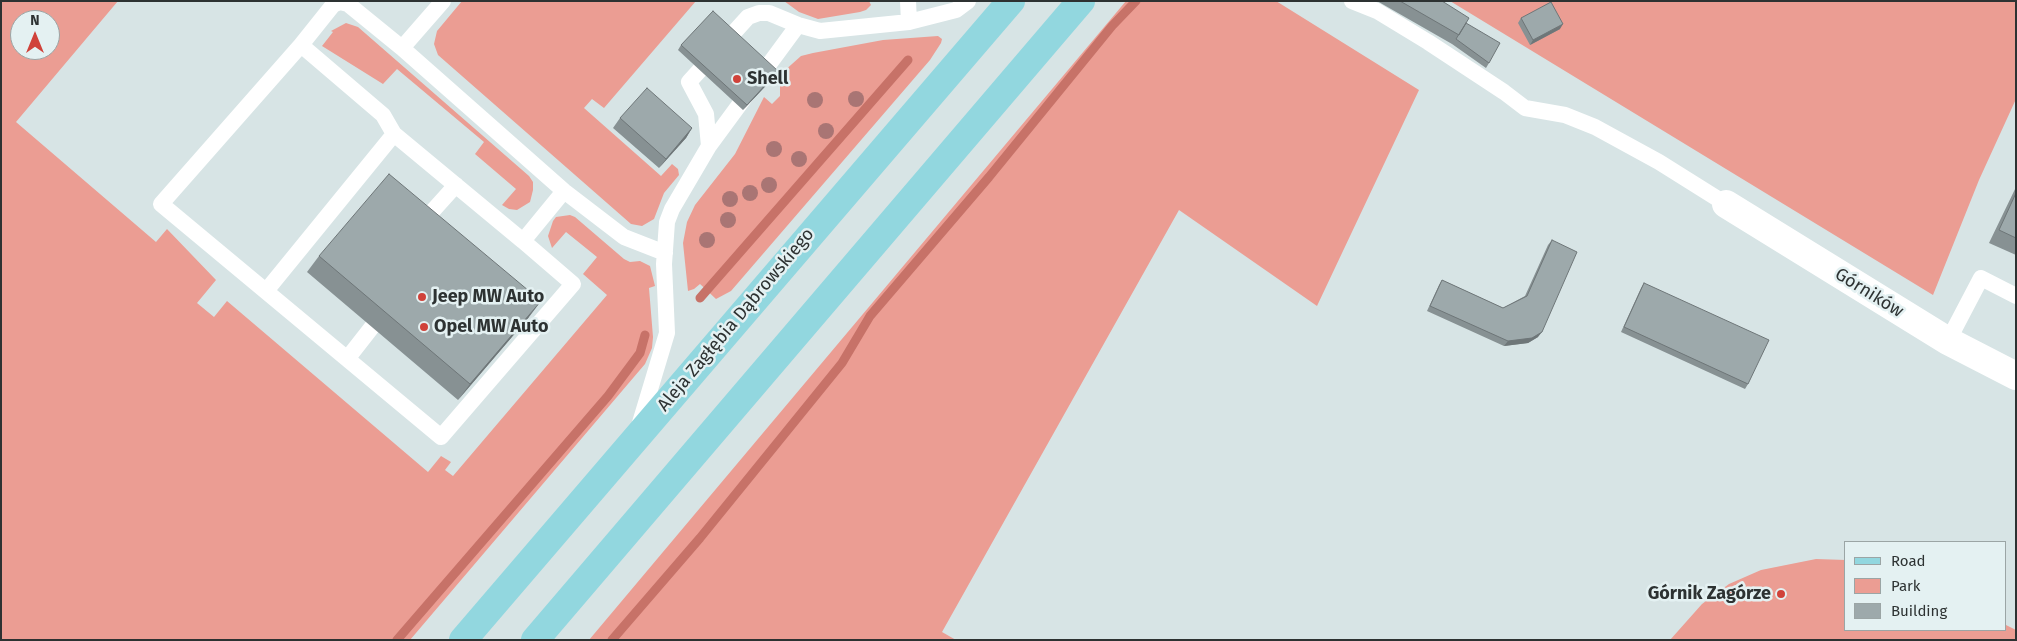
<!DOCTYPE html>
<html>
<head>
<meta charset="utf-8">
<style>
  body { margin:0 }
  #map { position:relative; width:2017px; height:641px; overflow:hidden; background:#d7e4e5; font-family:"Fira Sans",sans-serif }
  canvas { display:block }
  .frame { position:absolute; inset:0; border:2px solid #2d3232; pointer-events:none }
  .legend { position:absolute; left:1844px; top:541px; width:162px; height:90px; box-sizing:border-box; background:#e4f1f2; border:1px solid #9ba5a5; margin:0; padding:6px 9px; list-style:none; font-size:15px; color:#2d3232 }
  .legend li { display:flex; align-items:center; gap:10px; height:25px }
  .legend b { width:25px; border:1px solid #9ba5a5 }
  .north { position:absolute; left:10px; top:10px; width:50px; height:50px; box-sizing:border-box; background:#e4f1f2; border:1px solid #9ba5a5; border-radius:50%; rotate:0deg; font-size:14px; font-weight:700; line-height:20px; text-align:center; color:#2d3232 }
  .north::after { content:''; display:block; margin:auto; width:18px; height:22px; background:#d0423a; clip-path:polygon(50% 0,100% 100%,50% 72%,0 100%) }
</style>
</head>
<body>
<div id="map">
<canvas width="2017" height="641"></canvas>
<div class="frame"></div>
<ul class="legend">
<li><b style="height:6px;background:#92d7df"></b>Road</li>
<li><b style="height:14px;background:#eb9d93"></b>Park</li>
<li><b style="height:14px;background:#9da9ab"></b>Building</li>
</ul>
<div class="north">N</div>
</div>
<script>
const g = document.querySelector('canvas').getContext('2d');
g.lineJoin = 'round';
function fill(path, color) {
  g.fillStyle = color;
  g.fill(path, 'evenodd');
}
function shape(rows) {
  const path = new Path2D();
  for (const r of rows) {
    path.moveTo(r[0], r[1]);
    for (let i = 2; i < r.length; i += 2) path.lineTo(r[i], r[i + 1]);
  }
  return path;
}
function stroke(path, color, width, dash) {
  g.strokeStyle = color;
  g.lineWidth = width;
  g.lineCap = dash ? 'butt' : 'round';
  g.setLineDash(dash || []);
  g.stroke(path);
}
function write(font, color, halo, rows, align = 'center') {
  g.font = font + ' "Fira Sans",sans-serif';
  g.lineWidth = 5;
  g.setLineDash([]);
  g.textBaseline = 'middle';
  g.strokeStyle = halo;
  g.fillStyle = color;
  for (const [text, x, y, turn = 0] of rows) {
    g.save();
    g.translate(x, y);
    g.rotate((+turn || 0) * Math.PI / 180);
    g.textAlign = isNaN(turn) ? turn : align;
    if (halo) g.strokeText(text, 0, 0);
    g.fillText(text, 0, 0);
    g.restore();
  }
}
const green = shape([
  [1,1,118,1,16,122,156,242,167,229,216,280,197,303,214,317,227,301,428,472,441,456,451,462,445,470,453,476,607,295,583,274,597,257,566,232,552,248,548,236,553,221,556,217,570,215,575,217,624,259,630,262,640,261,650,266,655,286,649,288,653,337,652,348,645,364,410,640,1,640],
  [20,20,50,20,50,50,20,50],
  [462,1,696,1,604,108,592,99,584,108,661,176,672,164,678,169,679,175,664,193,654,219,642,226,631,224,438,55,434,44,437,31],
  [784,1,869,1,871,5,866,10,860,12,818,19,799,12],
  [1126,1,1276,1,1419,90,1317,306,1179,210,942,632,956,640,589,640],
  [1450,1,2016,1,2016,99,1979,180,1933,295],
  [346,23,358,27,529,176,533,182,533,190,530,202,517,210,509,209,502,205,516,189,475,154,484,142,397,69,383,84,322,46,333,32,331,31],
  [938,36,942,39,941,43,930,60,731,291,716,299,700,284,694,289,688,291,683,243,687,222,695,205,735,154,764,97,772,104,780,96,780,85,775,81,783,72,801,56,813,53,883,40],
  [1816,559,1846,560,1846,630,2006,630,2006,625,2016,630,2016,640,1670,640,1702,604,1729,584,1761,570]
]);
const stream = shape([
  [700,298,908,60],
  [397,640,608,396,640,353,645,335],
  [612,640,700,538,842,363,870,316,989,177,1112,26,1136,1]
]);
const service = shape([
  [443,1,402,48,564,191,624,237,665,253],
  [908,1,909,22],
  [1352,1,1377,11,1428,42,1504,92,1525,108,1565,115,1595,127,1659,162,1726,204],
  [301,45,333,5,340,2,348,4,402,48],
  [709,146,798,25],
  [420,225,456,185],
  [523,241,573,284,441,437,161,204,301,45,383,115,394,134,523,241,564,191],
  [266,291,394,134],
  [1948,341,1981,278,2016,296],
  [347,359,372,327],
  [639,426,667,333,664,264,667,222,672,209,709,146,706,114,689,82,748,17,759,13,769,13,798,25,820,31,909,22,956,10,968,1]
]);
const minor = shape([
  [1726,204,1948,341,2016,376]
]);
const primary = shape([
  [463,640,1011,1],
  [535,640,1081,1]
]);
const trees = [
  [856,99],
  [815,100],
  [826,131],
  [774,149],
  [799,159],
  [769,185],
  [750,193],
  [730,199],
  [728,220],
  [707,240]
];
const wall = shape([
  [1377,1,1442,1,1466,23,1489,63,1486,68,1452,44],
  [1521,18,1560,29,1530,45,1518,23],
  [681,45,775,76,743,110,678,50],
  [620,118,692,128,686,138,659,168,613,128],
  [2016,187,2016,255,1989,243],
  [1552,240,1538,337,1528,343,1504,346,1427,311,1439,285,1442,280,1503,308,1525,296,1548,245],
  [319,256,529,317,458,400,307,272],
  [1644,283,1748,384,1745,389,1621,332,1641,288]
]);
const shadedWall = shape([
  [1563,24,1560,29,1530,45,1533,40],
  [778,71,775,76,743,110,747,105],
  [692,128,686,138,659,168,666,159],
  [541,301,529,317,458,400,470,384],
  [1542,332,1538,337,1528,343,1504,346,1508,341]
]);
const building = shape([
  [1400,1,1442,1,1469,18,1459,35,1400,1],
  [1551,2,1563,24,1533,40,1521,18,1551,2],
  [713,11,778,71,747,105,681,45,713,11],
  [1466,23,1500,43,1489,63,1456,39,1466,23],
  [647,88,692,128,666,159,620,118,647,88],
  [389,174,541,301,470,384,319,256,389,174],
  [2016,193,2016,238,1999,230,2016,193],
  [1552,240,1577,252,1542,332,1532,338,1508,341,1430,306,1442,280,1503,308,1527,296,1552,240],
  [1644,283,1769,340,1748,384,1624,327,1644,283]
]);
const markers = [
  [737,79,5,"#d0423a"],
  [422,297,5,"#d0423a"],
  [424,327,5,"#d0423a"],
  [1781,594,5,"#d0423a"]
];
const poiNames = [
  ["Shell",747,79],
  ["Jeep MW Auto",432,297],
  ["Opel MW Auto",434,327],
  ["Górnik Zagórze",1771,594,"right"]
];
const streetNames = [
  ["Górników",1869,293,32],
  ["Aleja Zagłębia Dąbrowskiego",736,320,-50]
];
fill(green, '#eb9d93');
stroke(stream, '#c77268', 9);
stroke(service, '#fff', 16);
stroke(minor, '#fff', 28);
stroke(primary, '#92d7df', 28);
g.fillStyle = '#a97574';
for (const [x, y] of trees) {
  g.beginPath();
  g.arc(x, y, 8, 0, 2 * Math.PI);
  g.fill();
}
fill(wall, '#879193');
fill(shadedWall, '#6e7678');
fill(building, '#9da9ab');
stroke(building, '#6e7678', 1);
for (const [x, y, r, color] of markers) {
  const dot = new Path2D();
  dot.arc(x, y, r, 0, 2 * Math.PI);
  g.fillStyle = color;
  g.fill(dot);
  stroke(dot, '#e4f1f2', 2);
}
write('bold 18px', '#2d3232', '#e4f1f2', poiNames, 'left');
write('18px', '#2d3232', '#e4f1f2', streetNames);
</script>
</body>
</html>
